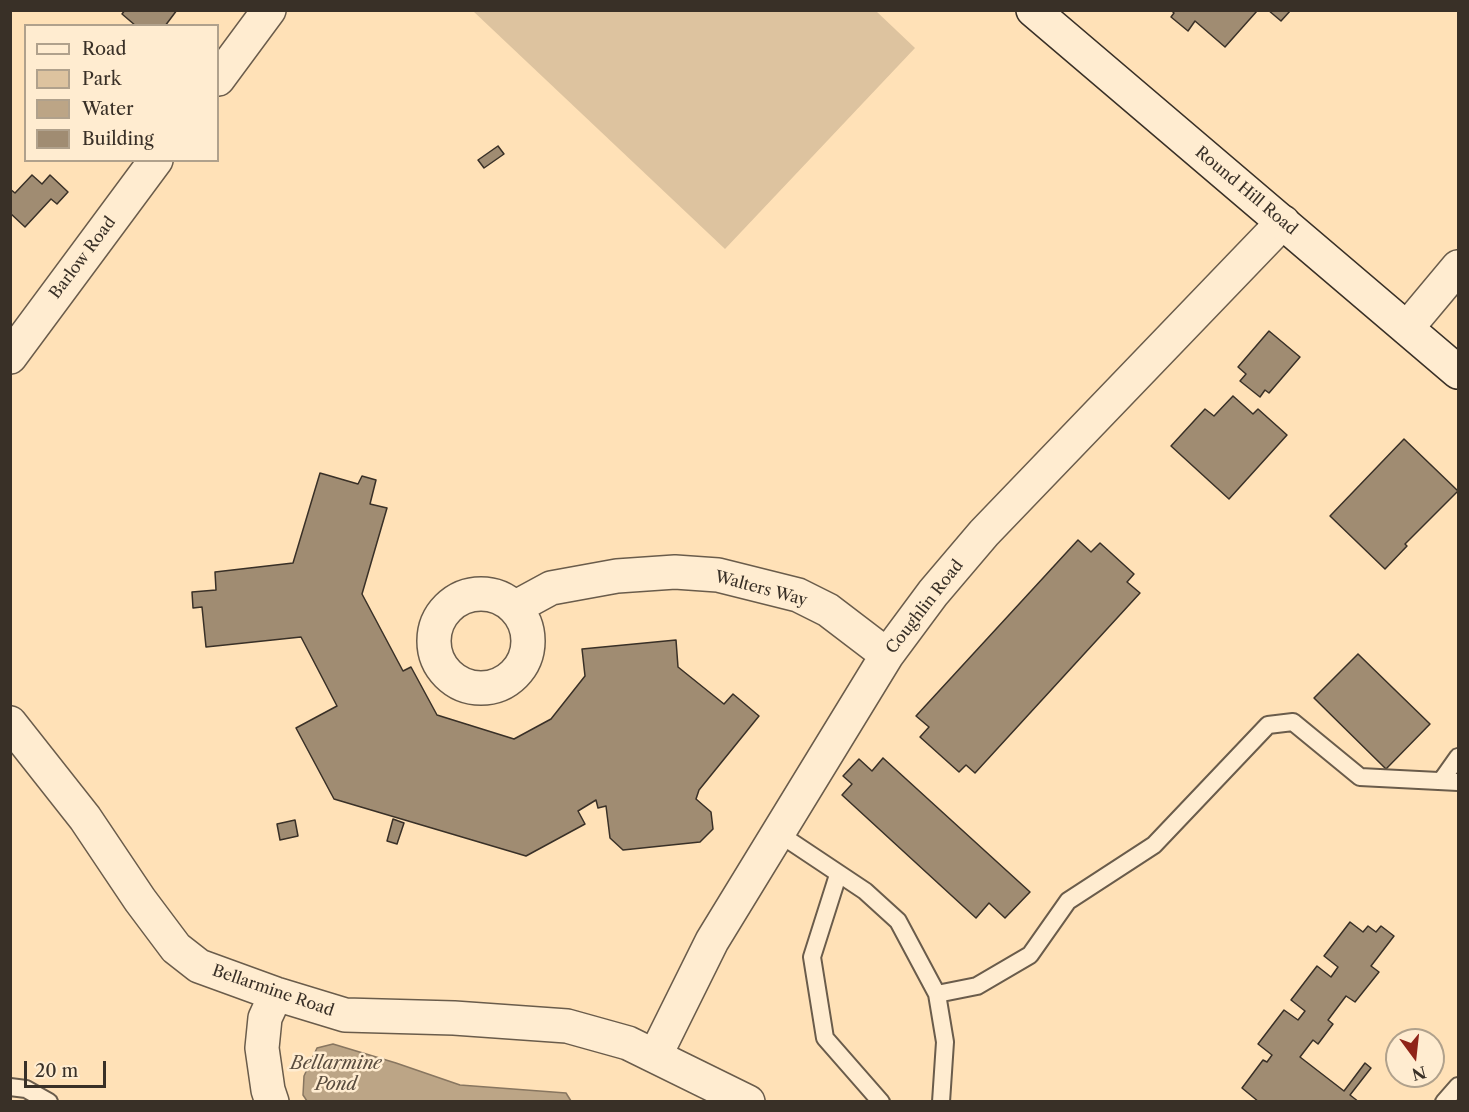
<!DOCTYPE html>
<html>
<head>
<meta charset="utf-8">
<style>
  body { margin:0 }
  #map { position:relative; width:1469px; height:1112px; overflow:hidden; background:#ffe1b7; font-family:"Libre Caslon Text",serif }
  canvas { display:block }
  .frame { position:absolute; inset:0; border:12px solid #393027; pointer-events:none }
  .legend { position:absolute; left:24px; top:24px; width:195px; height:138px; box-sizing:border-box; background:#ffecd0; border:2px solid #b0a18c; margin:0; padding:8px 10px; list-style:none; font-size:18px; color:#393027 }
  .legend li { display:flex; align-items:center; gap:12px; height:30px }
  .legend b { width:30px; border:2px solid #b0a18c }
  .north { position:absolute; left:1385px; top:1028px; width:60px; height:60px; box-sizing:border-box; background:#ffecd0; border:2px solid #b0a18c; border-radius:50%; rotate:165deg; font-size:16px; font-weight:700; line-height:24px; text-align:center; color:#393027 }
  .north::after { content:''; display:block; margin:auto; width:21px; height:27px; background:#8f2418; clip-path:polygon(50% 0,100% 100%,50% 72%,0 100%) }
  .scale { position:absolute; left:24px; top:1061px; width:82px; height:27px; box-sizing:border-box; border:3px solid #393027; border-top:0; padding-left:8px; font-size:18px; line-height:21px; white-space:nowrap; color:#393027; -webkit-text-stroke:4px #ffecd0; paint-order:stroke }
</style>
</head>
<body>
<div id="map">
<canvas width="1469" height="1112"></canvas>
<div class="frame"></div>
<ul class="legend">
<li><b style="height:8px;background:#ffecd0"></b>Road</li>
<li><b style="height:16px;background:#ddc39f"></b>Park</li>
<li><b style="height:16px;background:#bca586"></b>Water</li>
<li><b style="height:16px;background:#a08c72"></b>Building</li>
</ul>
<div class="north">N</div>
<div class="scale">20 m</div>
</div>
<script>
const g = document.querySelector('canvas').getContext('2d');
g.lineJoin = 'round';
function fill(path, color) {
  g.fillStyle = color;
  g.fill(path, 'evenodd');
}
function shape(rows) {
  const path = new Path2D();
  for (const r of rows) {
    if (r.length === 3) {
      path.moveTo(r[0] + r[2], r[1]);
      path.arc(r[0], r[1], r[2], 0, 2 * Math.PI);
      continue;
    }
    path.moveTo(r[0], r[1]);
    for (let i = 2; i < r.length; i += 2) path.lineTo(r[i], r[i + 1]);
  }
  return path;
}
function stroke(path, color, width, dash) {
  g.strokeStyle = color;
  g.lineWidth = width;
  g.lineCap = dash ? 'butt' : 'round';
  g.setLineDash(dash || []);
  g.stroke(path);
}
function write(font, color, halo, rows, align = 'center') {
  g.font = font + ' "Libre Caslon Text",serif';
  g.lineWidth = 5;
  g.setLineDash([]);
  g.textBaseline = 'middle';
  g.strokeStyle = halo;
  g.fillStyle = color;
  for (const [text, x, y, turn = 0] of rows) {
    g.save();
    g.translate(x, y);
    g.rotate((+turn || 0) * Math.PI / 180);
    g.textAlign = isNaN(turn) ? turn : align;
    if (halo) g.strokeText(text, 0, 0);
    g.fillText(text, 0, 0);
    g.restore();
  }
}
const green = shape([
  [473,11,876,11,915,48,725,249]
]);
const water = shape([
  [333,1044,396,1063,460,1085,566,1093,571,1101,307,1101,303,1095,304,1076,317,1048,333,1044]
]);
const building = shape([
  [125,10,177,10,165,26,136,26,122,14,125,10],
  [1171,10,1256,10,1257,11,1225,47,1195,21,1188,31,1171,17,1174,13,1171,10],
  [1268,10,1291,10,1281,21,1268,10],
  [498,146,504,154,484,168,478,160,498,146],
  [32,175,42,184,50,175,68,192,57,204,51,199,25,227,10,213,10,189,15,193,32,175],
  [1269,331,1300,357,1269,393,1265,390,1260,397,1240,381,1246,374,1238,367,1269,331],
  [1233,396,1253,414,1258,409,1287,435,1229,499,1171,446,1205,409,1214,416,1233,396],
  [1404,439,1458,491,1405,544,1407,546,1385,569,1330,516,1404,439],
  [320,473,358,484,362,476,376,480,370,504,387,508,362,594,403,671,411,667,437,715,514,739,551,719,585,676,582,649,676,640,678,667,724,704,733,694,759,716,699,790,696,799,711,812,713,829,700,842,623,850,610,838,606,806,598,808,596,800,578,811,585,824,526,856,334,799,296,728,337,706,301,637,206,647,202,607,193,608,192,592,216,590,215,572,293,563,320,473],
  [1078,540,1091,552,1100,543,1134,574,1127,582,1140,593,975,773,966,765,959,772,920,737,929,727,916,716,1078,540],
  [1358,654,1430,724,1386,769,1314,698,1358,654],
  [883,758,1030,892,1005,918,989,903,976,918,842,795,852,784,843,776,859,759,872,771,883,758],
  [393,819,404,823,397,844,387,841,393,819],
  [295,820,298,836,280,840,277,824,295,820],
  [1350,922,1363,932,1368,926,1376,932,1381,926,1394,936,1371,966,1379,972,1355,1002,1346,996,1328,1020,1333,1024,1318,1044,1313,1040,1300,1057,1344,1091,1365,1063,1371,1068,1350,1095,1359,1102,1259,1102,1242,1088,1263,1060,1267,1062,1272,1055,1258,1044,1284,1010,1298,1020,1305,1011,1291,1000,1317,966,1331,977,1338,967,1324,956,1350,922]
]);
const service = shape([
  [1441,781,1458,757],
  [778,833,865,891,898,921,937,994,945,1042,941,1102],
  [838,875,812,957,825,1038,881,1102],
  [937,994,977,986,1030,955,1068,901,1154,845,1268,725,1293,722,1360,777,1458,782],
  [10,1087,26,1089,49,1102],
  [1444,1102,1458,1086]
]);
const minor = shape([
  [1407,328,1458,267],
  [481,641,47],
  [516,607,551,588,617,576,675,572,718,575,798,595,828,610,887,655],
  [10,723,85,818,140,900,176,948,199,966,276,994,345,1015,454,1018,567,1026,628,1043,748,1102],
  [655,1056,712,941,887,655,933,593,984,533,1283,222],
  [272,1102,268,1090,262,1048,265,1018,276,994]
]);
const tertiary = shape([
  [218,79,269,10],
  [10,357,156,160]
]);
const secondary = shape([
  [1033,10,1458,372]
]);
const streetNames = [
  ["Round Hill Road",1246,191,40],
  ["Barlow Road",83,258,-53],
  ["Walters Way",761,589,15],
  ["Coughlin Road",925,607,-52],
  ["Bellarmine Road",273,991,19]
];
const waterNames = [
  ["Bellarmine",336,1064],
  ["Pond",336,1085]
];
fill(green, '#ddc39f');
fill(water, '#bca586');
stroke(water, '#887660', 1.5);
fill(building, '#a08c72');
stroke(building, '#393027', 1.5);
stroke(service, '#6a5c4b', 20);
stroke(minor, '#6a5c4b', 36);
stroke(tertiary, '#6a5c4b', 36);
stroke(secondary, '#393027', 36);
stroke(service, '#ffecd0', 16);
stroke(minor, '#ffecd0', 33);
stroke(tertiary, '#ffecd0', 33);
stroke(secondary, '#ffecd0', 33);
write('16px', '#393027', '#ffecd0', streetNames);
write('italic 18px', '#5a4d3f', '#ffecd0', waterNames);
</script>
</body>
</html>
